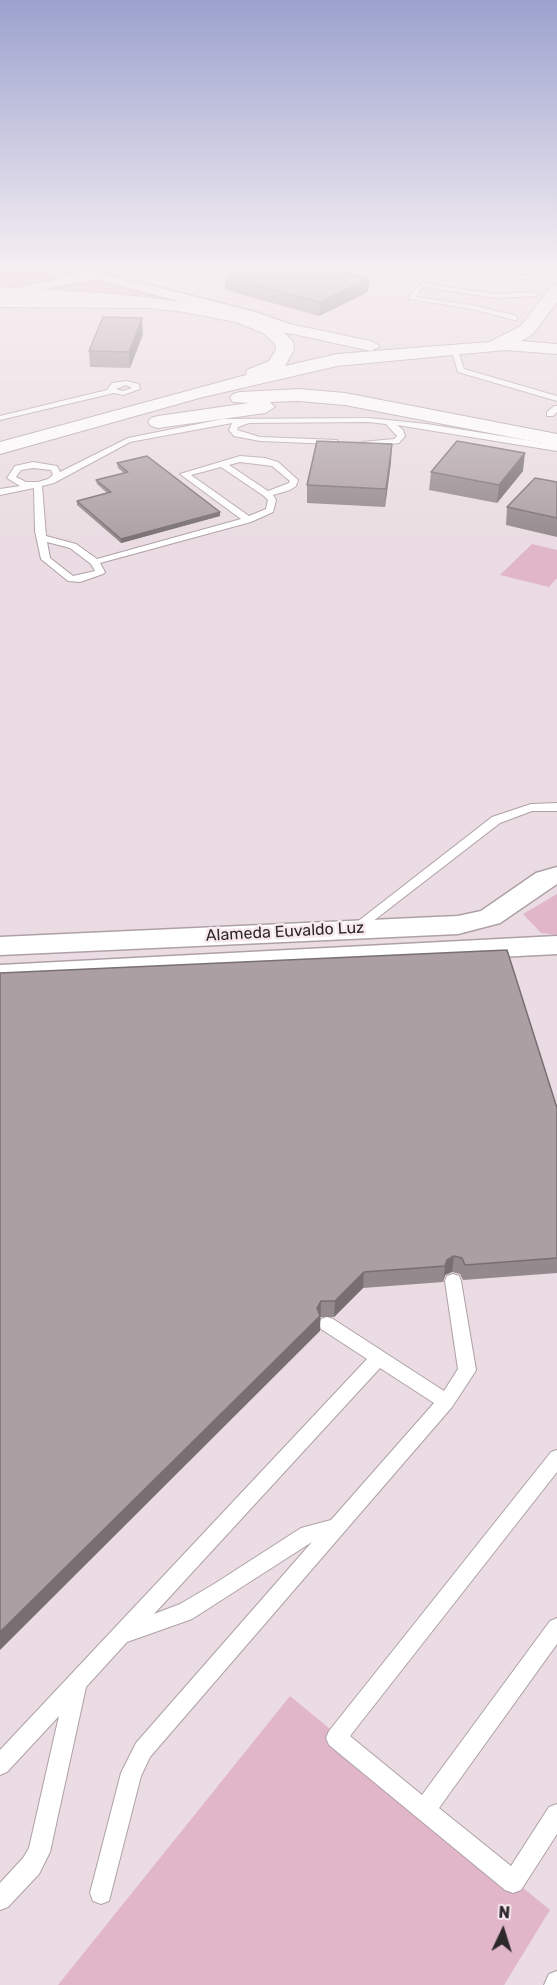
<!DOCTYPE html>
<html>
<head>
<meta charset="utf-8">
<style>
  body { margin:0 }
  #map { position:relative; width:557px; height:1985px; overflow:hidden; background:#eadce2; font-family:Rubik,sans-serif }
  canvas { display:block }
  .north { position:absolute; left:473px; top:1901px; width:60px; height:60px; -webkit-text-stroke:4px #f7e9ef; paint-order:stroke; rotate:4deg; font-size:16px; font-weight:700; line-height:24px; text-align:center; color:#2d282a }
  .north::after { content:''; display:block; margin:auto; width:21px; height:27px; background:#2d282a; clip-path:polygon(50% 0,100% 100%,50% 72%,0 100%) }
</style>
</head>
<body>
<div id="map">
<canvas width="557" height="1985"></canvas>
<div class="north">N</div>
</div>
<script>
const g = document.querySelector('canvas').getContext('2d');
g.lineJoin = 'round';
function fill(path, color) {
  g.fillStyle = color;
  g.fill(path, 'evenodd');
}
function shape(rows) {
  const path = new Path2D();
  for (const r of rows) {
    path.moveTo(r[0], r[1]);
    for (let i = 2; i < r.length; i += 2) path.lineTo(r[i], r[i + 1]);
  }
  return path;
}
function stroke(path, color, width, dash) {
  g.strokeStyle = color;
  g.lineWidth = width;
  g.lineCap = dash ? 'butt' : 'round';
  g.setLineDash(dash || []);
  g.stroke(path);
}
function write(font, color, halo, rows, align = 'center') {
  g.font = font + ' Rubik,sans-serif';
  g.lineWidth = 5;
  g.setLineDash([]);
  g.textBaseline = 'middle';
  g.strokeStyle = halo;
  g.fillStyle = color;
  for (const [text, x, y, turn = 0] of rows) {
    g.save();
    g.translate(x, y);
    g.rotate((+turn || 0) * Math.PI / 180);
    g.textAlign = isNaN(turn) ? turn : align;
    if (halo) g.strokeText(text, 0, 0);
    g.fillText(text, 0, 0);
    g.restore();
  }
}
const green = shape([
  [0,268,42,268,56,274,51,281,30,287,0,287],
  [87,282,108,283,208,307,48,291,66,285],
  [532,544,557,550,557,578,549,587,500,575],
  [557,894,557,935,541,933,523,914],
  [290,1696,550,1910,504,1985,58,1985]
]);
const service = shape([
  [437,268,470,271,473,268,480,268,550,280,547,282,477,272,472,275,437,268],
  [421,283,497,294,536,292,539,294,536,296,497,298,423,287,416,297,472,305,517,316,517,320,514,320,472,309,409,299,409,297,421,283],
  [451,349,458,351,464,369,557,396,557,401,458,372,451,349],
  [126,381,139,384,140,389,123,395,114,393,0,420,0,416,107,390,112,383,126,381],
  [126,385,132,388,123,391,116,389,126,385],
  [554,406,557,406,557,412,553,416,547,416,547,412,554,406],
  [368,418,427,424,557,445,557,451,397,425,403,430,405,436,399,443,365,447,362,446,362,442,394,439,397,436,386,424,368,422,249,423,238,427,237,430,260,437,337,440,338,442,334,444,260,441,234,436,229,430,232,423,130,442,54,483,42,486,46,536,76,544,97,559,241,519,180,474,240,456,265,458,278,462,298,480,296,486,290,490,273,495,276,500,273,512,251,522,100,563,105,572,103,574,80,582,68,581,41,559,35,531,34,488,0,495,0,489,20,486,7,478,15,466,33,462,57,466,60,472,128,438,223,419,368,418],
  [240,462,272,466,290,481,289,483,268,491,229,465,240,462],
  [221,467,264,496,268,500,266,509,249,516,191,475,221,467],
  [33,468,51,470,53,475,48,479,38,482,26,482,16,477,21,470,33,468],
  [47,542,70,548,91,564,95,571,73,576,50,558,47,542],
  [557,803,557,811,532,811,500,823,359,932,349,932,348,929,492,817,531,804,557,803],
  [453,1274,459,1276,461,1281,476,1370,473,1375,452,1407,150,1757,141,1776,109,1901,101,1904,93,1901,90,1893,121,1773,136,1743,312,1542,192,1619,127,1642,86,1687,50,1852,39,1874,8,1907,0,1910,0,1883,23,1858,29,1848,59,1716,7,1772,0,1775,0,1750,367,1359,321,1329,319,1324,321,1319,327,1317,333,1319,444,1391,458,1369,445,1281,447,1276,453,1274],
  [380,1368,434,1403,331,1520,301,1528,214,1584,180,1604,154,1614,380,1368],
  [557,1450,557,1472,350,1736,422,1795,550,1621,557,1618,557,1644,439,1808,511,1866,549,1807,557,1804,557,1834,521,1890,513,1893,505,1890,329,1745,326,1738,329,1731,551,1452,557,1450],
  [557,1971,557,1985,544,1985,549,1974,557,1971]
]);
const minor = shape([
  [58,268,82,268,255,312,295,326,298,329,290,334,245,318,97,280,67,284,17,296,10,292,12,289,77,275,58,268],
  [557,867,557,884,500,923,458,934,0,955,0,937,458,916,481,911,536,873,557,867],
  [557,936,557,954,0,983,0,965,557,936]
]);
const tertiary = shape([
  [0,297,146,298,155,303,146,308,0,307,0,297]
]);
const secondary = shape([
  [557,285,557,302,533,334,521,341,557,344,557,354,505,350,337,366,203,397,0,454,0,442,246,375,247,370,269,361,276,350,275,344,263,333,236,322,184,312,116,304,0,297,0,287,116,294,184,302,371,341,380,346,371,351,284,332,293,342,294,350,285,366,337,354,489,342,521,326,551,286,557,285],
  [299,389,345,393,557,434,557,446,345,405,299,401,270,402,275,407,265,413,158,428,151,426,148,422,151,418,158,416,249,403,233,402,230,398,233,394,240,392,299,389]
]);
const wall = shape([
  [225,277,369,278,368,292,319,316,225,290],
  [143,334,130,368,90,367,89,351],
  [391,462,385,507,307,503,307,485],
  [117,463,220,512,220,516,121,543,77,505,77,501,107,493,97,484,96,480,124,473,118,468],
  [523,471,497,503,429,490,431,472],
  [557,482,557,537,506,525,507,507],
  [0,973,557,1108,557,1273,463,1280,460,1274,452,1272,445,1275,443,1282,363,1288,334,1317,320,1317,320,1331]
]);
const shadedWall = shape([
  [369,278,368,292,319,316,320,302],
  [142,318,143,334,130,368,129,352],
  [392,444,391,462,385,507,386,489],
  [525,453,523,471,497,503,499,485],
  [220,512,220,516,121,543,121,539],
  [454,1256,452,1272,445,1275,443,1282,445,1266,447,1260],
  [364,1272,363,1288,334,1317,335,1301],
  [321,1301,320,1331,0,1650,0,1632,317,1308]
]);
const building = shape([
  [245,268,327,268,369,278,320,302,225,277,245,268],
  [103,317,142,318,129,352,89,351,103,317],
  [317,441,392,444,386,489,307,485,317,441],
  [457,441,525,453,499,485,431,472,457,441],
  [147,456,220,512,121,539,77,501,111,492,96,480,128,472,117,463,147,456],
  [535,478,557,482,557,518,507,507,535,478],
  [507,950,557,1108,557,1258,465,1265,462,1258,454,1256,447,1260,445,1266,364,1272,335,1301,321,1301,317,1308,320,1316,0,1632,0,973,507,950]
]);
const streetNames = [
  ["Alameda Euvaldo Luz",285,932,-3]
];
fill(green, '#e2b6c9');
stroke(service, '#aea1a6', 2);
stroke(minor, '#aea1a6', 3);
stroke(tertiary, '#aea1a6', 2);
stroke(secondary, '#aea1a6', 2);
fill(service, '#fff');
fill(minor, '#fff');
fill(tertiary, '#fff');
fill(secondary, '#fff');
fill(wall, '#94898d');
fill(shadedWall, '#786f73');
fill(building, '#ac9fa4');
stroke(building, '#786f73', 1.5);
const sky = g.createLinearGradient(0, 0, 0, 546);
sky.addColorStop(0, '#9ca2ce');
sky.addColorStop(0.49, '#f6eff2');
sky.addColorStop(1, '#f6eff200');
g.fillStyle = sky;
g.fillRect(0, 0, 557, 546);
write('16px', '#2d282a', '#f7e9ef', streetNames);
</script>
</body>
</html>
